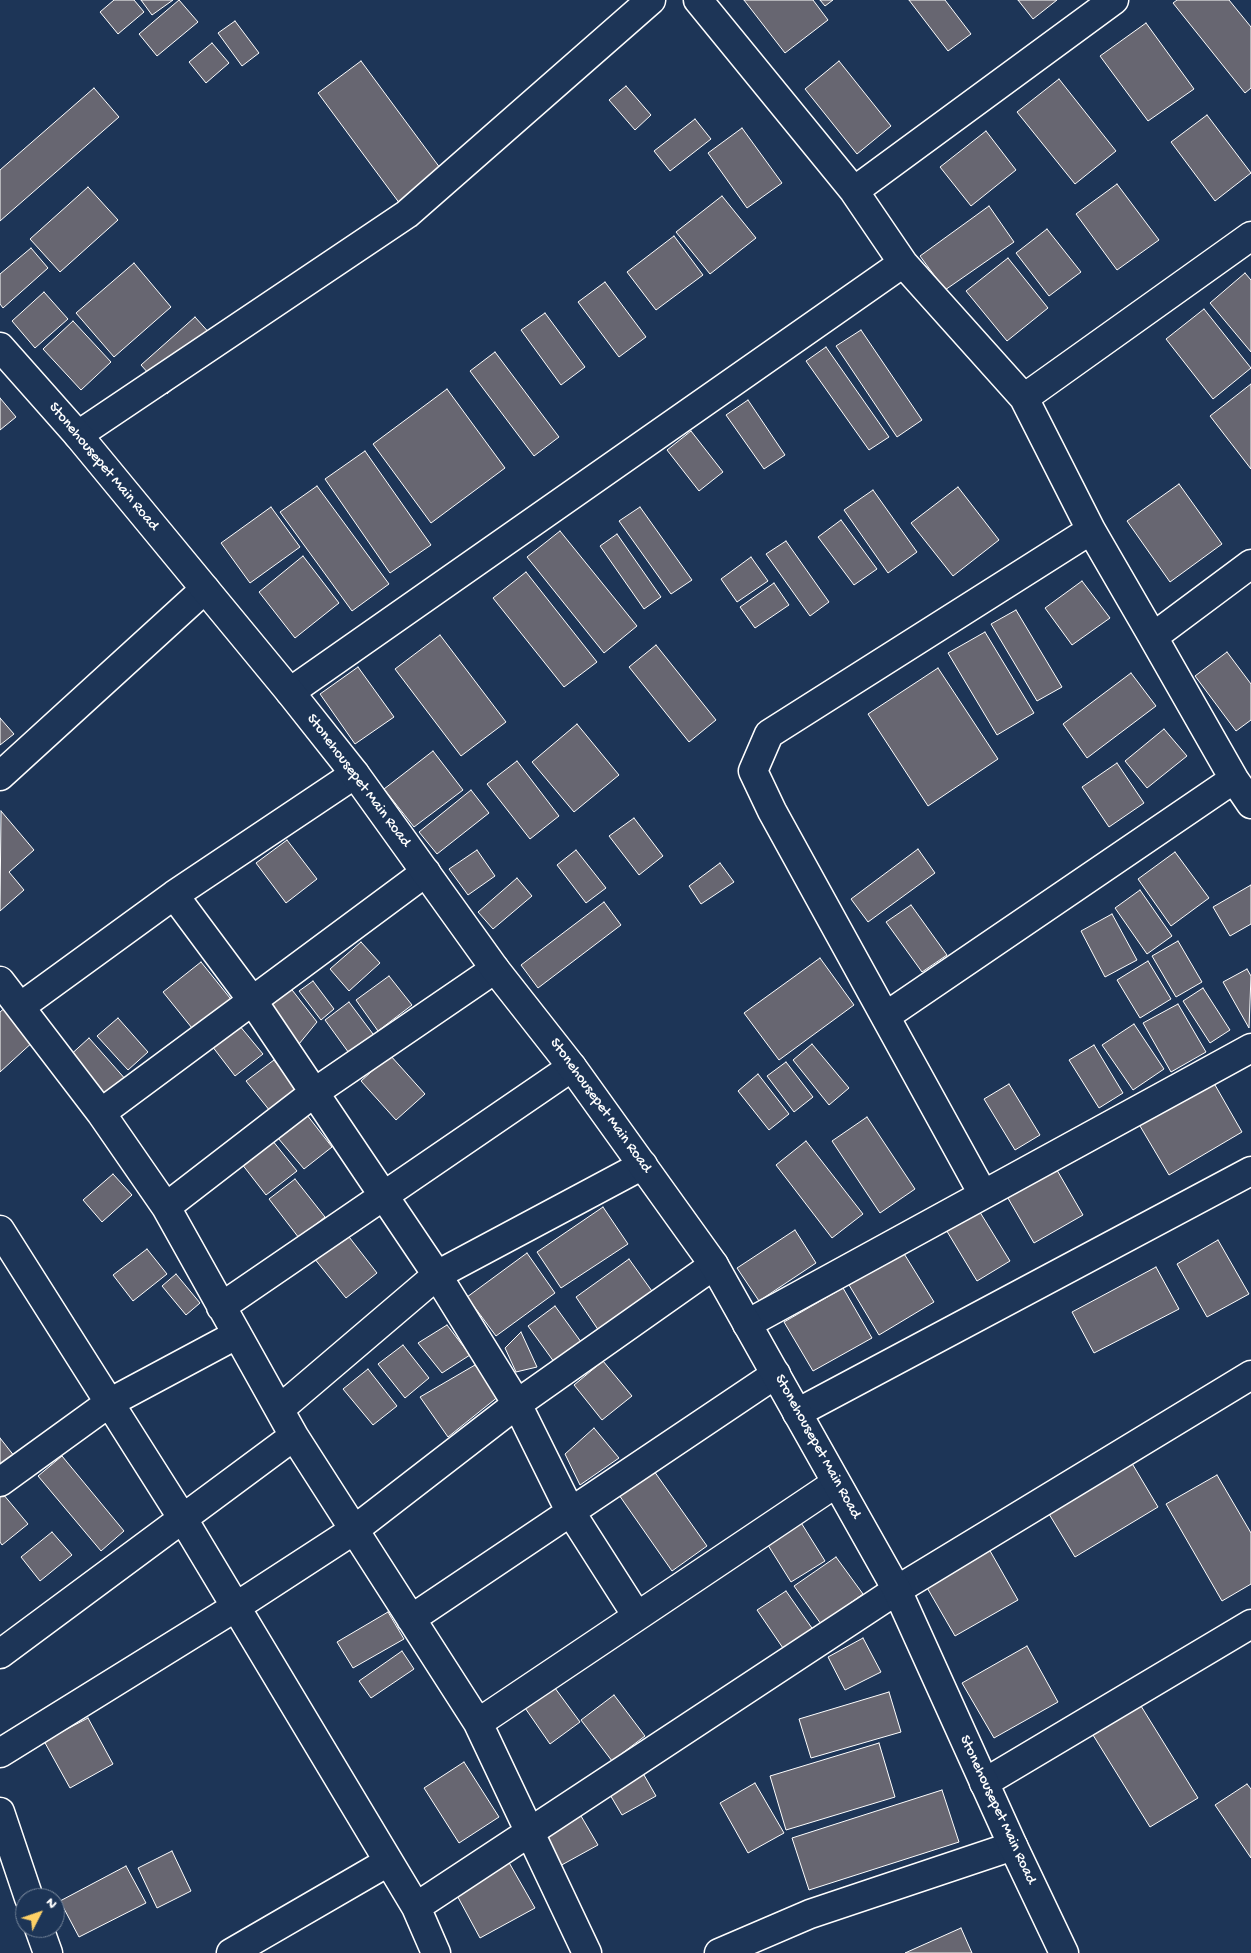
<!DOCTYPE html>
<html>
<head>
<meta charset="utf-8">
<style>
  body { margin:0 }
  #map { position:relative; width:1251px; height:1953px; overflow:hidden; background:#1d3557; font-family:"Gochi Hand",sans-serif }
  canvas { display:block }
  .north { position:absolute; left:15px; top:1888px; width:50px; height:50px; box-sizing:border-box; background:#1d3557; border:1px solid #77869a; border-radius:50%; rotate:49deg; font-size:14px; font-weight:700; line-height:20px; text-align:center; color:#fff }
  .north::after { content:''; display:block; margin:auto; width:18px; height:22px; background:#ffd166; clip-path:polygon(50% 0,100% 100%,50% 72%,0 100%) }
</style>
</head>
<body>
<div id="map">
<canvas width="1251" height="1953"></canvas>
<div class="north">N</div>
</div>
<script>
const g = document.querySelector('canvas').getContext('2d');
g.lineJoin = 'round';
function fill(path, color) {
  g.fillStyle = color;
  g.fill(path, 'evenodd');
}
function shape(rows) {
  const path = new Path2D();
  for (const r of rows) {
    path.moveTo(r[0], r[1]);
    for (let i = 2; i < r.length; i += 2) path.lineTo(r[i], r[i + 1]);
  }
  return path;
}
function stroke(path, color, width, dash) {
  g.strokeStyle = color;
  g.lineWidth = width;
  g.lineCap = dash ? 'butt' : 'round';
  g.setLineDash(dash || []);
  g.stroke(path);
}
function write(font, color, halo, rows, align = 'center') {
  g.font = font + ' "Gochi Hand",sans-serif';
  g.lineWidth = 4;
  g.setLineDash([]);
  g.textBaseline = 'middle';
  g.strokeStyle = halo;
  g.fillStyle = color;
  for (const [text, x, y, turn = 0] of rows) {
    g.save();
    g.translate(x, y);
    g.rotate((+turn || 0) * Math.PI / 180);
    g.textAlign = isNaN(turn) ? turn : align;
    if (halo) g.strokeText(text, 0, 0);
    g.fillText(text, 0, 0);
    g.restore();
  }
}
const building = shape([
  [114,0,134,0,144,12,118,34,100,12,114,0],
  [141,0,173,0,152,15,141,0],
  [179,0,198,22,157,56,139,34,179,0],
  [744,0,813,0,828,20,785,53,744,0],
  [820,0,833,0,825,6,820,0],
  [909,0,945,0,971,34,948,51,909,0],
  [1018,0,1057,0,1033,19,1018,0],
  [1177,0,1229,0,1251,27,1251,88,1245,93,1173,3,1177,0],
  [235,21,259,53,242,66,218,33,235,21],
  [1146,23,1194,89,1148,121,1100,56,1146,23],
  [212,43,229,63,206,83,189,62,212,43],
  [361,61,446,176,403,208,318,93,361,61],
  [839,61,891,126,857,154,805,89,839,61],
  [1059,79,1116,151,1075,184,1017,112,1059,79],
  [626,86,651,115,635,130,609,100,626,86],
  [94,88,119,117,0,221,0,170,94,88],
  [1207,115,1251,173,1215,201,1171,142,1207,115],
  [695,119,711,139,670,171,654,151,695,119],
  [742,128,782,183,747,208,708,153,742,128],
  [986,131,1016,170,971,206,940,167,986,131],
  [1117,184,1159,240,1117,270,1076,214,1117,184],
  [88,187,118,220,60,272,30,239,88,187],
  [722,196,756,238,710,274,676,232,722,196],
  [989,206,1014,242,945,290,920,256,989,206],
  [1047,229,1081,272,1049,296,1016,253,1047,229],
  [674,236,703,275,656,310,627,272,674,236],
  [31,248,48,268,3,308,0,304,0,274,31,248],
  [1008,258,1048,308,1007,341,966,291,1008,258],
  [134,263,171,307,114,357,76,313,134,263],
  [1245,273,1251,280,1251,352,1210,303,1245,273],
  [605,282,646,337,619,357,578,302,605,282],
  [44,292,68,319,35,348,12,321,44,292],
  [1204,309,1251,368,1213,399,1166,339,1204,309],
  [545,313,585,367,561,385,521,330,545,313],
  [195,317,220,345,167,394,141,365,195,317],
  [73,321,111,362,81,390,43,349,73,321],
  [861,330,922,420,897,437,836,346,861,330],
  [826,347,889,437,869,450,806,361,826,347],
  [495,352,559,437,534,456,470,371,495,352],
  [1251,384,1251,469,1210,416,1251,384],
  [447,389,505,468,431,523,373,444,447,389],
  [0,398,16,417,0,430,0,398],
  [748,400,785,455,764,469,726,415,748,400],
  [691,431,723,472,699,491,667,450,691,431],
  [365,451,431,545,390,573,325,479,365,451],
  [1179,484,1222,544,1170,582,1127,521,1179,484],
  [317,486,389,584,352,611,280,512,317,486],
  [958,487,999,540,953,576,911,523,958,487],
  [873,490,917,552,888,573,844,510,873,490],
  [271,507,300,547,250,583,221,543,271,507],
  [640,507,692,580,671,594,619,521,640,507],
  [841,520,877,569,854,585,818,537,841,520],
  [560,531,637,626,604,653,527,557,560,531],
  [617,534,661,597,644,609,600,546,617,534],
  [786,541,829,602,810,616,766,554,786,541],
  [303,556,339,603,295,638,259,592,303,556],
  [751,557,768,581,737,602,721,579,751,557],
  [526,572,597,662,564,687,493,598,526,572],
  [1082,581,1110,618,1072,645,1045,608,1082,581],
  [774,583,789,605,755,628,740,607,774,583],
  [1016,610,1062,687,1037,701,991,624,1016,610],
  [985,632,1034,713,997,735,948,653,985,632],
  [440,635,506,722,461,756,395,669,440,635],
  [656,645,716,720,689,742,629,667,656,645],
  [1227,652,1251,684,1251,720,1236,731,1195,676,1227,652],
  [358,667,394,717,355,744,320,694,358,667],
  [938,668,998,759,928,806,868,714,938,668],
  [1131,673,1156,706,1087,758,1063,724,1131,673],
  [0,718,14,734,0,745,0,718],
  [577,724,619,775,574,812,532,762,577,724],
  [1164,729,1187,756,1147,788,1125,761,1164,729],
  [433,751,463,790,414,827,384,789,433,751],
  [517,761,559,816,530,839,487,784,517,761],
  [1117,763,1144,803,1109,827,1082,787,1117,763],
  [471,790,489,813,437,854,419,832,471,790],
  [1,811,34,850,9,872,24,890,0,911,1,811],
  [634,818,663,856,639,875,609,836,634,818],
  [287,840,317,879,286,903,256,863,287,840],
  [918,849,935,873,868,922,851,899,918,849],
  [477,850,495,876,468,895,449,869,477,850],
  [576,850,606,888,586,903,557,865,576,850],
  [1175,852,1209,898,1171,926,1138,879,1175,852],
  [720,863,734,882,701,904,689,886,720,863],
  [517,878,532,896,493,929,478,912,517,878],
  [1251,885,1251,924,1230,936,1213,907,1251,885],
  [1140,890,1172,936,1147,954,1115,908,1140,890],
  [604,902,621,925,538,988,521,965,604,902],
  [911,905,947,955,922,972,886,922,911,905],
  [1112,914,1137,960,1105,977,1081,931,1112,914],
  [1178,941,1202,982,1176,997,1152,956,1178,941],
  [361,942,380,963,349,991,330,969,361,942],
  [820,958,854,1005,779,1060,744,1013,820,958],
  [1148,961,1171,999,1140,1018,1117,980,1148,961],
  [201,962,234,1003,196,1033,163,992,201,962],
  [1247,969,1251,976,1249,1028,1223,982,1247,969],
  [389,976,412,1005,378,1031,356,1000,389,976],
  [313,981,334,1009,321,1020,299,991,313,981],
  [289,986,317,1022,299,1044,271,1006,289,986],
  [1203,988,1230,1030,1210,1043,1183,1001,1203,988],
  [349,1002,379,1042,354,1060,325,1020,349,1002],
  [1178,1004,1206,1052,1171,1072,1143,1023,1178,1004],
  [6,1007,35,1040,0,1072,0,1012,6,1007],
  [118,1018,148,1052,128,1070,97,1036,118,1018],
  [1134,1024,1164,1069,1133,1090,1102,1045,1134,1024],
  [239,1025,263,1054,235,1076,212,1046,239,1025],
  [89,1038,127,1081,105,1100,67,1058,89,1038],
  [812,1044,849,1088,829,1105,793,1060,812,1044],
  [1094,1045,1123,1093,1099,1108,1069,1060,1094,1045],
  [390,1055,425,1094,396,1120,361,1081,390,1055],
  [274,1060,301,1095,274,1116,246,1081,274,1060],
  [786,1062,813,1097,794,1112,767,1076,786,1062],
  [758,1074,789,1114,769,1130,738,1091,758,1074],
  [1211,1078,1242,1132,1169,1175,1137,1121,1211,1078],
  [1009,1084,1040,1135,1015,1150,984,1099,1009,1084],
  [307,1115,332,1147,304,1169,278,1138,307,1115],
  [867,1117,915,1189,880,1213,832,1141,867,1117],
  [268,1135,297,1171,266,1195,238,1159,268,1135],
  [806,1141,863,1214,832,1238,776,1165,806,1141],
  [1054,1165,1083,1215,1034,1243,1005,1193,1054,1165],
  [113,1174,132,1195,102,1222,83,1200,113,1174],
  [295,1179,325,1217,299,1238,269,1199,295,1179],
  [603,1207,628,1244,561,1288,537,1252,603,1207],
  [978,1209,1010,1261,977,1281,945,1228,978,1209],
  [795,1230,816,1263,759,1301,737,1268,795,1230],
  [346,1233,377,1273,346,1298,314,1258,346,1233],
  [1218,1240,1249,1294,1207,1317,1177,1264,1218,1240],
  [147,1249,167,1274,133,1301,113,1275,147,1249],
  [903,1252,934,1302,879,1335,849,1285,903,1252],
  [527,1253,555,1293,496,1336,467,1297,527,1253],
  [629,1259,654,1294,599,1331,576,1297,629,1259],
  [1156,1267,1179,1309,1094,1353,1072,1312,1156,1267],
  [176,1274,200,1303,186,1315,162,1286,176,1274],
  [843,1288,872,1338,813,1371,784,1322,843,1288],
  [555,1306,584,1346,557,1366,528,1326,555,1306],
  [447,1325,470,1355,442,1373,418,1343,447,1325],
  [521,1332,537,1367,516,1372,505,1348,521,1332],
  [403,1345,429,1378,405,1398,378,1364,403,1345],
  [603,1361,632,1396,602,1420,574,1385,603,1361],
  [475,1365,499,1396,448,1437,420,1397,475,1365],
  [368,1369,397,1406,373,1425,343,1389,368,1369],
  [594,1428,619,1458,580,1485,565,1454,594,1428],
  [0,1438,15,1457,0,1469,0,1438],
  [62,1456,124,1531,101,1551,38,1476,62,1456],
  [1130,1460,1158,1507,1075,1557,1046,1509,1130,1460],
  [654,1471,707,1546,672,1571,619,1495,654,1471],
  [1217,1475,1251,1533,1251,1584,1222,1601,1166,1504,1217,1475],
  [3,1494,28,1524,2,1545,0,1542,0,1497,3,1494],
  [800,1521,825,1561,791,1582,766,1542,800,1521],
  [52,1532,72,1555,40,1581,21,1557,52,1532],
  [985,1542,1018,1600,955,1636,922,1579,985,1542],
  [836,1557,863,1594,821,1624,794,1586,836,1557],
  [786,1591,814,1631,785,1651,757,1610,786,1591],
  [388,1612,404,1639,353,1668,337,1642,388,1612],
  [863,1638,881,1672,845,1690,828,1657,863,1638],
  [1027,1646,1058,1702,994,1738,962,1683,1027,1646],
  [402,1651,414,1669,371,1698,359,1681,402,1651],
  [552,1684,580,1722,550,1744,523,1705,552,1684],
  [889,1692,901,1732,811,1758,799,1719,889,1692],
  [614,1695,645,1736,612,1761,581,1720,614,1695],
  [1141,1706,1198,1798,1150,1827,1093,1735,1141,1706],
  [88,1718,113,1764,70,1788,44,1741,88,1718],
  [879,1743,895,1797,786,1830,770,1776,879,1743],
  [464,1762,499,1817,459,1843,424,1788,464,1762],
  [640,1768,656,1796,622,1815,606,1788,640,1768],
  [755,1783,784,1833,748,1853,720,1803,755,1783],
  [1247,1784,1251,1789,1251,1858,1215,1805,1247,1784],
  [942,1790,959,1842,809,1890,792,1838,942,1790],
  [581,1816,598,1845,558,1867,542,1839,581,1816],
  [172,1851,191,1891,157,1908,138,1868,172,1851],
  [507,1859,535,1908,480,1938,453,1888,507,1859],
  [126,1866,146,1903,79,1937,60,1901,126,1866],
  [961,1928,972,1953,905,1953,961,1928]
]);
const minor = shape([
  [854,191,1114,0],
  [903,263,1024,398,1091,530,1153,637,1251,564],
  [1024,398,1251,236],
  [78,435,407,214,651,0],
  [1153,637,1234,779,1251,804],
  [290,692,903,263,854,191,698,0],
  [0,776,205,589],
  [174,895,252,1000,437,1275,517,1404,570,1511,637,1616],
  [0,981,101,1113,166,1207,294,1436,478,1723,587,1953],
  [20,1007,174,895,355,774],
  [886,1016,1234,779],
  [101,1113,426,872],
  [983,1194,772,811,753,771,769,734,1091,530],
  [166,1207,315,1092,495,969],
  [0,1230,183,1519,416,1907,436,1953],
  [221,1307,572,1067],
  [747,1324,1251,1048],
  [281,1408,437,1275,643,1165],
  [797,1413,1251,1171],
  [0,1482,109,1403,236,1335],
  [411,1619,776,1374],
  [0,1654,294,1436],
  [478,1723,836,1483],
  [0,1753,234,1608,354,1530,517,1404,714,1265],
  [984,1783,1251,1624],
  [0,1812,29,1898],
  [416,1907,897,1590,1251,1375],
  [39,1928,48,1953],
  [231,1953,388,1862],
  [719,1953,810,1914,1013,1846]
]);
const secondary = shape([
  [0,347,78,435,290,692,355,774,495,969,572,1067,714,1265,897,1590,1013,1846,1064,1953]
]);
const streetNames = [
  ["Stonehousepet Main Road",103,467,50],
  ["Stonehousepet Main Road",358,781,53],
  ["Stonehousepet Main Road",600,1106,54],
  ["Stonehousepet Main Road",817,1447,61],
  ["Stonehousepet Main Road",997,1810,65]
];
fill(building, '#676671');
stroke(building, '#fff', 1);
stroke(minor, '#fff', 31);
stroke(secondary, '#fff', 31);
stroke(minor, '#1d3557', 28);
stroke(secondary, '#1d3557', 28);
write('15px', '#fff', '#1d3557', streetNames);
</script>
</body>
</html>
